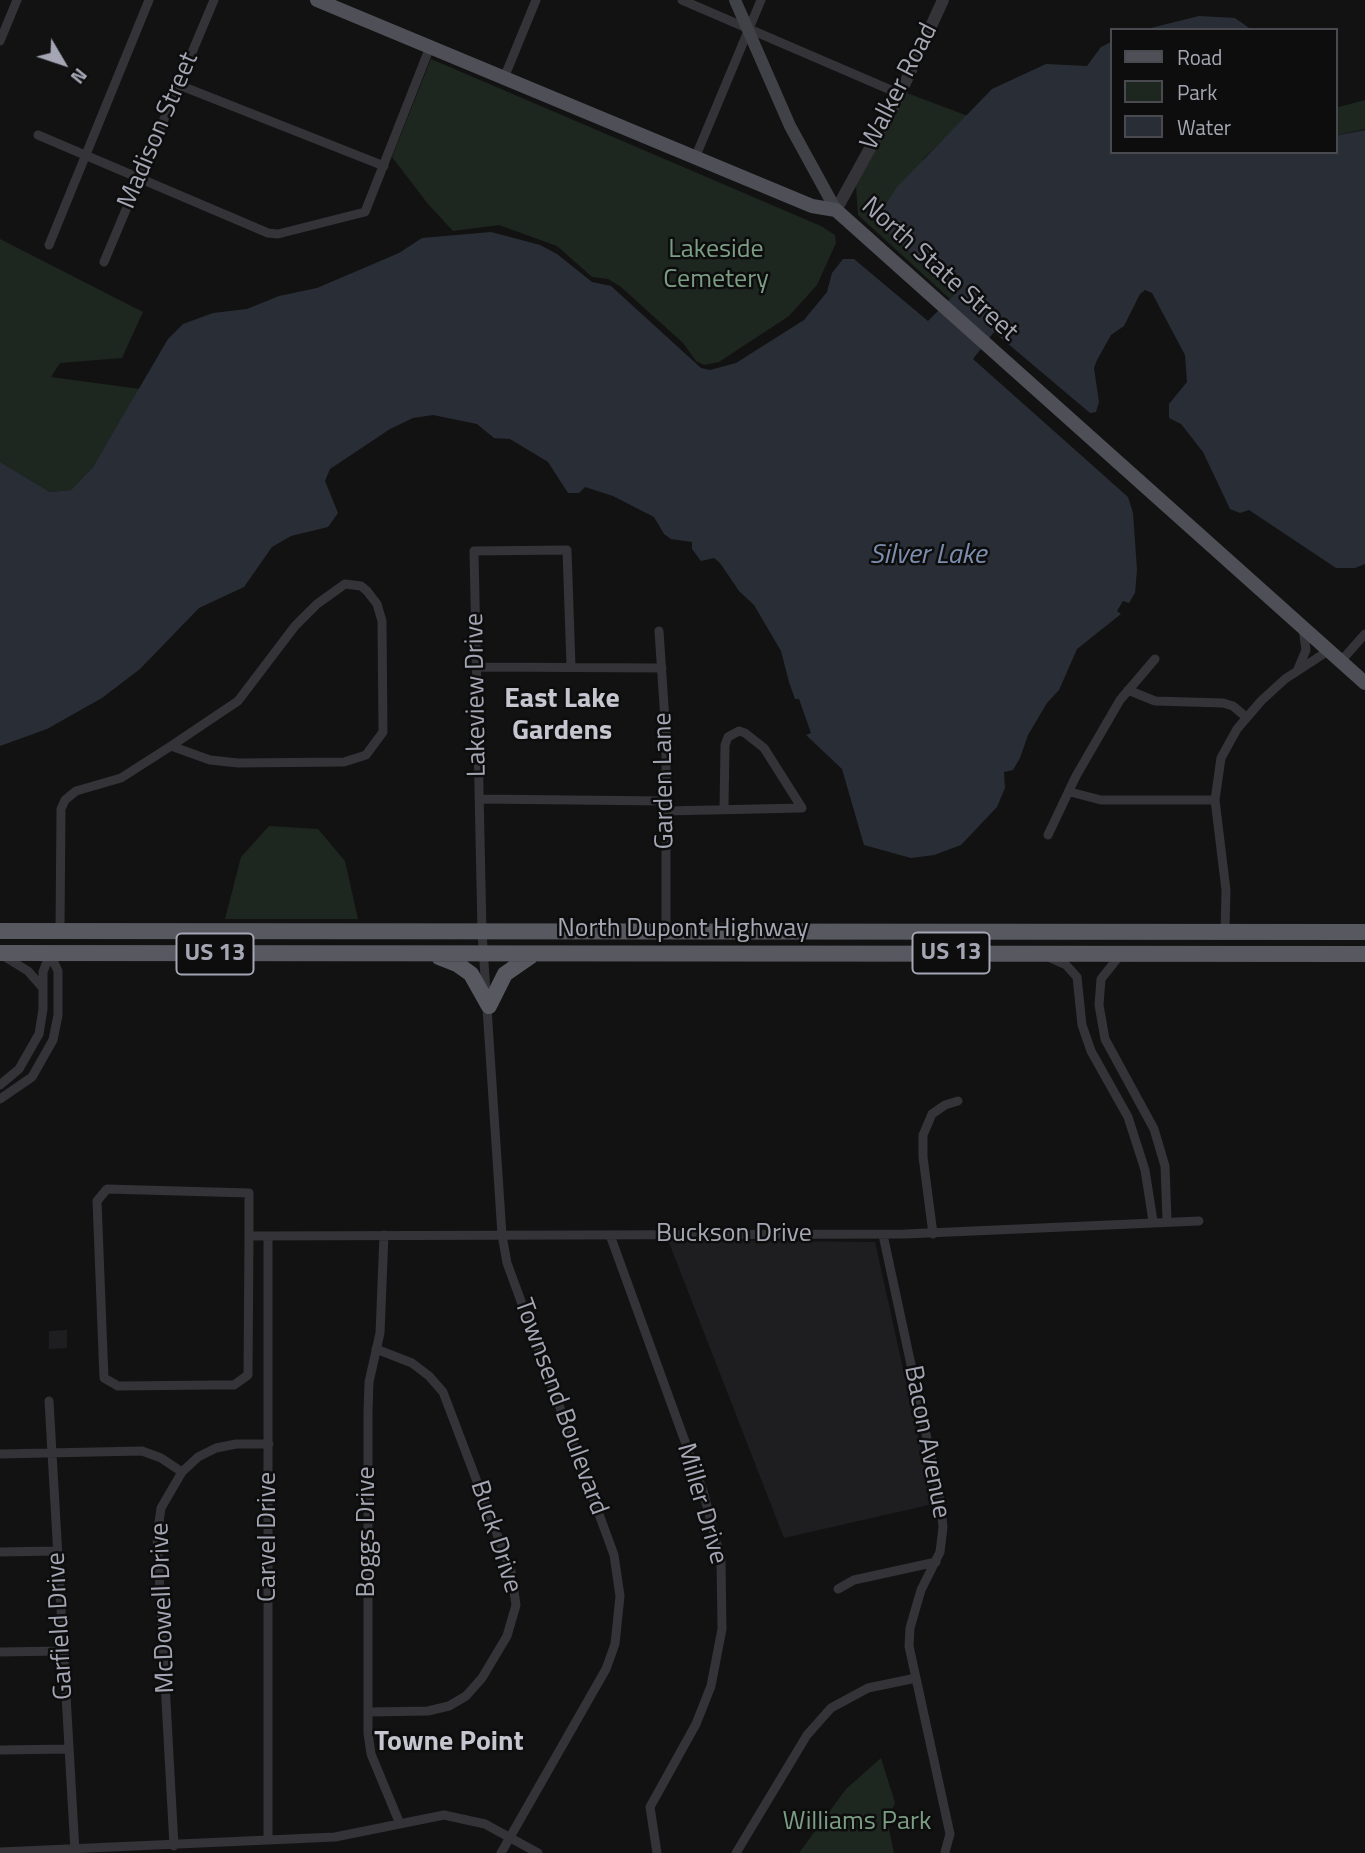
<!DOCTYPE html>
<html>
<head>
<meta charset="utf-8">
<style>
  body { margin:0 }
  #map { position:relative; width:1365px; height:1853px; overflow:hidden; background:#121213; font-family:"Titillium Web",sans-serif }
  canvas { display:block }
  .legend { position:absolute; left:1110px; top:28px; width:228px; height:126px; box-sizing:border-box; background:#0d0d0e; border:2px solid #494a50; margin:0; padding:9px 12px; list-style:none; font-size:21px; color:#a4a6b3 }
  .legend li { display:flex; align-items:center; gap:14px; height:35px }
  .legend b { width:35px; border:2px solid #494a50 }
  .north { position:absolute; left:28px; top:28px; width:70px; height:70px; -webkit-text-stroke:5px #0d0d0e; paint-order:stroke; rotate:129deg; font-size:19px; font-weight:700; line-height:28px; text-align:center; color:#a4a6b3 }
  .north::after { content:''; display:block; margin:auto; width:24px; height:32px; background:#a4a6b3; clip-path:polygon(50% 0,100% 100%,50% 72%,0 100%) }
</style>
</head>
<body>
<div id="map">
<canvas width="1365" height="1853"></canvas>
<ul class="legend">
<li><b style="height:9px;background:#4f5057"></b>Road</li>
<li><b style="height:19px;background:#1e2620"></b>Park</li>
<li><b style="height:19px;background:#292e36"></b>Water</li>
</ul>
<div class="north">N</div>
</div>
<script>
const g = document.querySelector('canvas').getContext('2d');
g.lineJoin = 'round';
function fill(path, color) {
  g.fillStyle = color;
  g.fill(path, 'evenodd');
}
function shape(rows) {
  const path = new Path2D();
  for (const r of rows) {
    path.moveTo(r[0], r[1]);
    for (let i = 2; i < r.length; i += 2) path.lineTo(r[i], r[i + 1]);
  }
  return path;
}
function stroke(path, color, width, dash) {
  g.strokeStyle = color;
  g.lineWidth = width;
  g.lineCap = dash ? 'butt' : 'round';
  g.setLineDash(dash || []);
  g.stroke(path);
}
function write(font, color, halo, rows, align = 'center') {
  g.font = font + ' "Titillium Web",sans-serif';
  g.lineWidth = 5;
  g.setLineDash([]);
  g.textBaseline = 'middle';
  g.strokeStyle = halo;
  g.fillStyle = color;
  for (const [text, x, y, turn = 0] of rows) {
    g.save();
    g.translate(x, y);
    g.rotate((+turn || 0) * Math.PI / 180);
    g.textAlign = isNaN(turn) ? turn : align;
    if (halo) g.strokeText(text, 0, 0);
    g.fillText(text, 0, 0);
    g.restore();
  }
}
const built = shape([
  [668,1240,875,1242,933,1504,784,1538],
  [67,1330,67,1348,49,1349,49,1331]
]);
const green = shape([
  [431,59,821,226,835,235,836,243,817,285,789,316,719,362,704,365,696,361,683,343,621,287,608,279,592,277,557,246,499,225,453,231,428,204,392,157],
  [907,93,968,116,923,159,954,295,950,299,858,215,856,186],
  [1365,100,1365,129,1335,136,1335,108],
  [0,239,143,312,122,358,60,363,51,377,140,389,93,467,71,490,50,492,0,462],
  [269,826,318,829,345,861,358,919,225,919,241,857],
  [881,1758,895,1803,887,1820,894,1853,799,1853,846,1789]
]);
const water = shape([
  [1199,16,1235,18,1252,30,1143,30],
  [1111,42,1111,152,1335,152,1335,136,1365,130,1365,564,1355,568,1336,568,1249,510,1240,513,1230,509,1203,452,1181,424,1169,418,1169,404,1187,382,1185,355,1152,293,1145,290,1140,294,1124,326,1111,335,1097,360,1094,368,1099,402,1096,412,1090,413,994,332,973,359,1128,497,1133,513,1137,570,1135,593,1129,603,1123,601,1117,611,1121,614,1077,649,1059,690,1047,703,1028,735,1020,758,1013,770,1004,772,1005,788,997,807,961,845,934,855,911,858,864,845,842,769,806,735,811,733,799,699,795,699,789,682,781,651,754,605,739,591,720,563,714,558,701,561,692,549,692,542,671,539,664,534,654,517,613,496,585,487,579,493,568,493,548,462,510,439,494,438,477,424,433,415,413,418,390,429,330,469,325,481,338,513,328,527,291,536,272,547,244,587,199,608,140,669,102,698,47,729,0,746,0,462,50,492,71,490,93,467,168,339,183,324,213,313,247,309,279,296,317,288,399,253,422,238,491,232,540,245,557,254,592,282,611,286,701,368,710,370,736,363,804,320,827,292,832,273,843,259,854,259,928,321,954,295,883,226,883,209,897,187,992,89,1046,64,1087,66,1101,47]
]);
const minor = shape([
  [682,0,900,94],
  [0,41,17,0],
  [504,78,536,0],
  [179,85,384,166],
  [38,135,268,233,278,234,365,212,430,47],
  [695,158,761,0],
  [49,245,149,0],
  [104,262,214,0],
  [345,584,361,586,367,591,377,604,382,621,383,732,366,755,344,762,238,763,210,760,171,746,238,701,295,626,317,604,345,584],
  [659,631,666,735,666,931],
  [1341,661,1365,634],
  [476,667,662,668],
  [1298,669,1306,650,1303,629],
  [1128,690,1155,701,1223,703,1233,706,1246,717],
  [1070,792,1101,800,1215,800],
  [479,799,666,801],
  [724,809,725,745,728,737,739,731,745,733,764,748,802,808],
  [666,811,802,808],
  [1048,835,1076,776,1120,700,1155,659],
  [60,930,61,809,65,800,76,791,121,778,171,746],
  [1225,931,1226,890,1215,800,1221,758,1237,729,1261,701,1285,679,1328,651],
  [1121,954,1101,979,1099,1005,1105,1039,1154,1129,1165,1166,1167,1220],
  [2,955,28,971,42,987],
  [1048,957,1066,965,1077,977,1082,1025,1091,1051,1128,1117,1145,1170,1153,1221],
  [0,1085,19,1069,39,1034,43,1009,43,972,50,954],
  [0,1099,32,1077,53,1040,58,1015,58,971,50,954],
  [933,1234,923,1157,923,1135,932,1114,945,1105,958,1101],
  [384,1235,380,1333,369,1382,368,1412,368,1733,371,1754,400,1824],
  [610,1235,703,1491,721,1560,722,1629,711,1686,696,1724,650,1807,657,1853],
  [883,1235,940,1499,943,1527,940,1552,921,1590,910,1628,909,1646,950,1834,945,1852],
  [249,1236,248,1375,234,1385,213,1385,118,1386,104,1378,97,1201,107,1189,249,1193,249,1236,905,1234,1199,1221],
  [268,1236,268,1839],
  [49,1401,75,1851],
  [0,1454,142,1451,161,1458,182,1472],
  [0,1552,56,1551],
  [838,1589,854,1580,936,1562],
  [0,1652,62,1651],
  [369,1712,428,1711,449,1706,466,1696,482,1678,507,1636,516,1605,511,1571,443,1392,429,1376,412,1363,376,1349],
  [0,1750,68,1749],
  [174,1846,157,1537,161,1508,182,1472,198,1457,216,1448,236,1444,269,1444],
  [0,1852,335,1837,444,1815,485,1824,538,1853],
  [501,1853,606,1669,615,1644,620,1596,614,1555,507,1263,502,1235,482,932,474,551,567,550,571,666],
  [736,1853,807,1735,831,1708,868,1688,916,1678]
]);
const tertiary = shape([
  [836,210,900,94,943,0]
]);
const secondary = shape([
  [735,0,790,126,836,210]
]);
const primary = shape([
  [317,0,812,206,836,210,1365,683]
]);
const trunk = shape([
  [0,931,1365,932],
  [0,953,1365,954],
  [439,957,457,964,471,974,489,1006],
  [489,1006,505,974,531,956]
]);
const shields = [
  [951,953,77],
  [215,954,77]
];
const shieldNames = [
  ["US 13",951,953],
  ["US 13",215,954]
];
const streetNames = [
  ["Walker Road",900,87,-63],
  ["Madison Street",159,131,-67],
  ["North State Street",939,270,42],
  ["Lakeview Drive",477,695,-91],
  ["Garden Lane",665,781,-91],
  ["North Dupont Highway",683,930],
  ["Buckson Drive",734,1235],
  ["Townsend Boulevard",560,1407,70],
  ["Bacon Avenue",926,1442,79],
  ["Miller Drive",701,1504,74],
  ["Boggs Drive",368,1532,-90],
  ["Carvel Drive",269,1537,-90],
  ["Buck Drive",495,1537,72],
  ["McDowell Drive",164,1608,-92],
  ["Garfield Drive",61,1626,-93]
];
const parkNames = [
  ["Lakeside",716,251],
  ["Cemetery",716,281],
  ["Williams Park",857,1823]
];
const waterNames = [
  ["Silver Lake",928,556]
];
const neighbourhoodNames = [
  ["East Lake",562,700],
  ["Gardens",562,732],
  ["Towne Point",449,1743]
];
fill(built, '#1e1e20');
fill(green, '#1e2620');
fill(water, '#292e36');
stroke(minor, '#333338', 9);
stroke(tertiary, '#333338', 12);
stroke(secondary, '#414248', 12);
stroke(primary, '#4f5057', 14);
stroke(trunk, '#575860', 16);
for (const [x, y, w] of shields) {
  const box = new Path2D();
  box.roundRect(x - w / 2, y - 20.5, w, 41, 5);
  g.fillStyle = '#0d0d0e';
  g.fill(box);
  stroke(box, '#a4a6b3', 2);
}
write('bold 24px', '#a4a6b3', null, shieldNames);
write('26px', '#a4a6b3', '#0d0d0e', streetNames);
write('26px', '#7b9d83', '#0d0d0e', parkNames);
write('italic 28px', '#7c8ead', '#0d0d0e', waterNames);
write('bold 28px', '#c5c6cf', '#0d0d0e', neighbourhoodNames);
</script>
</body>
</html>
